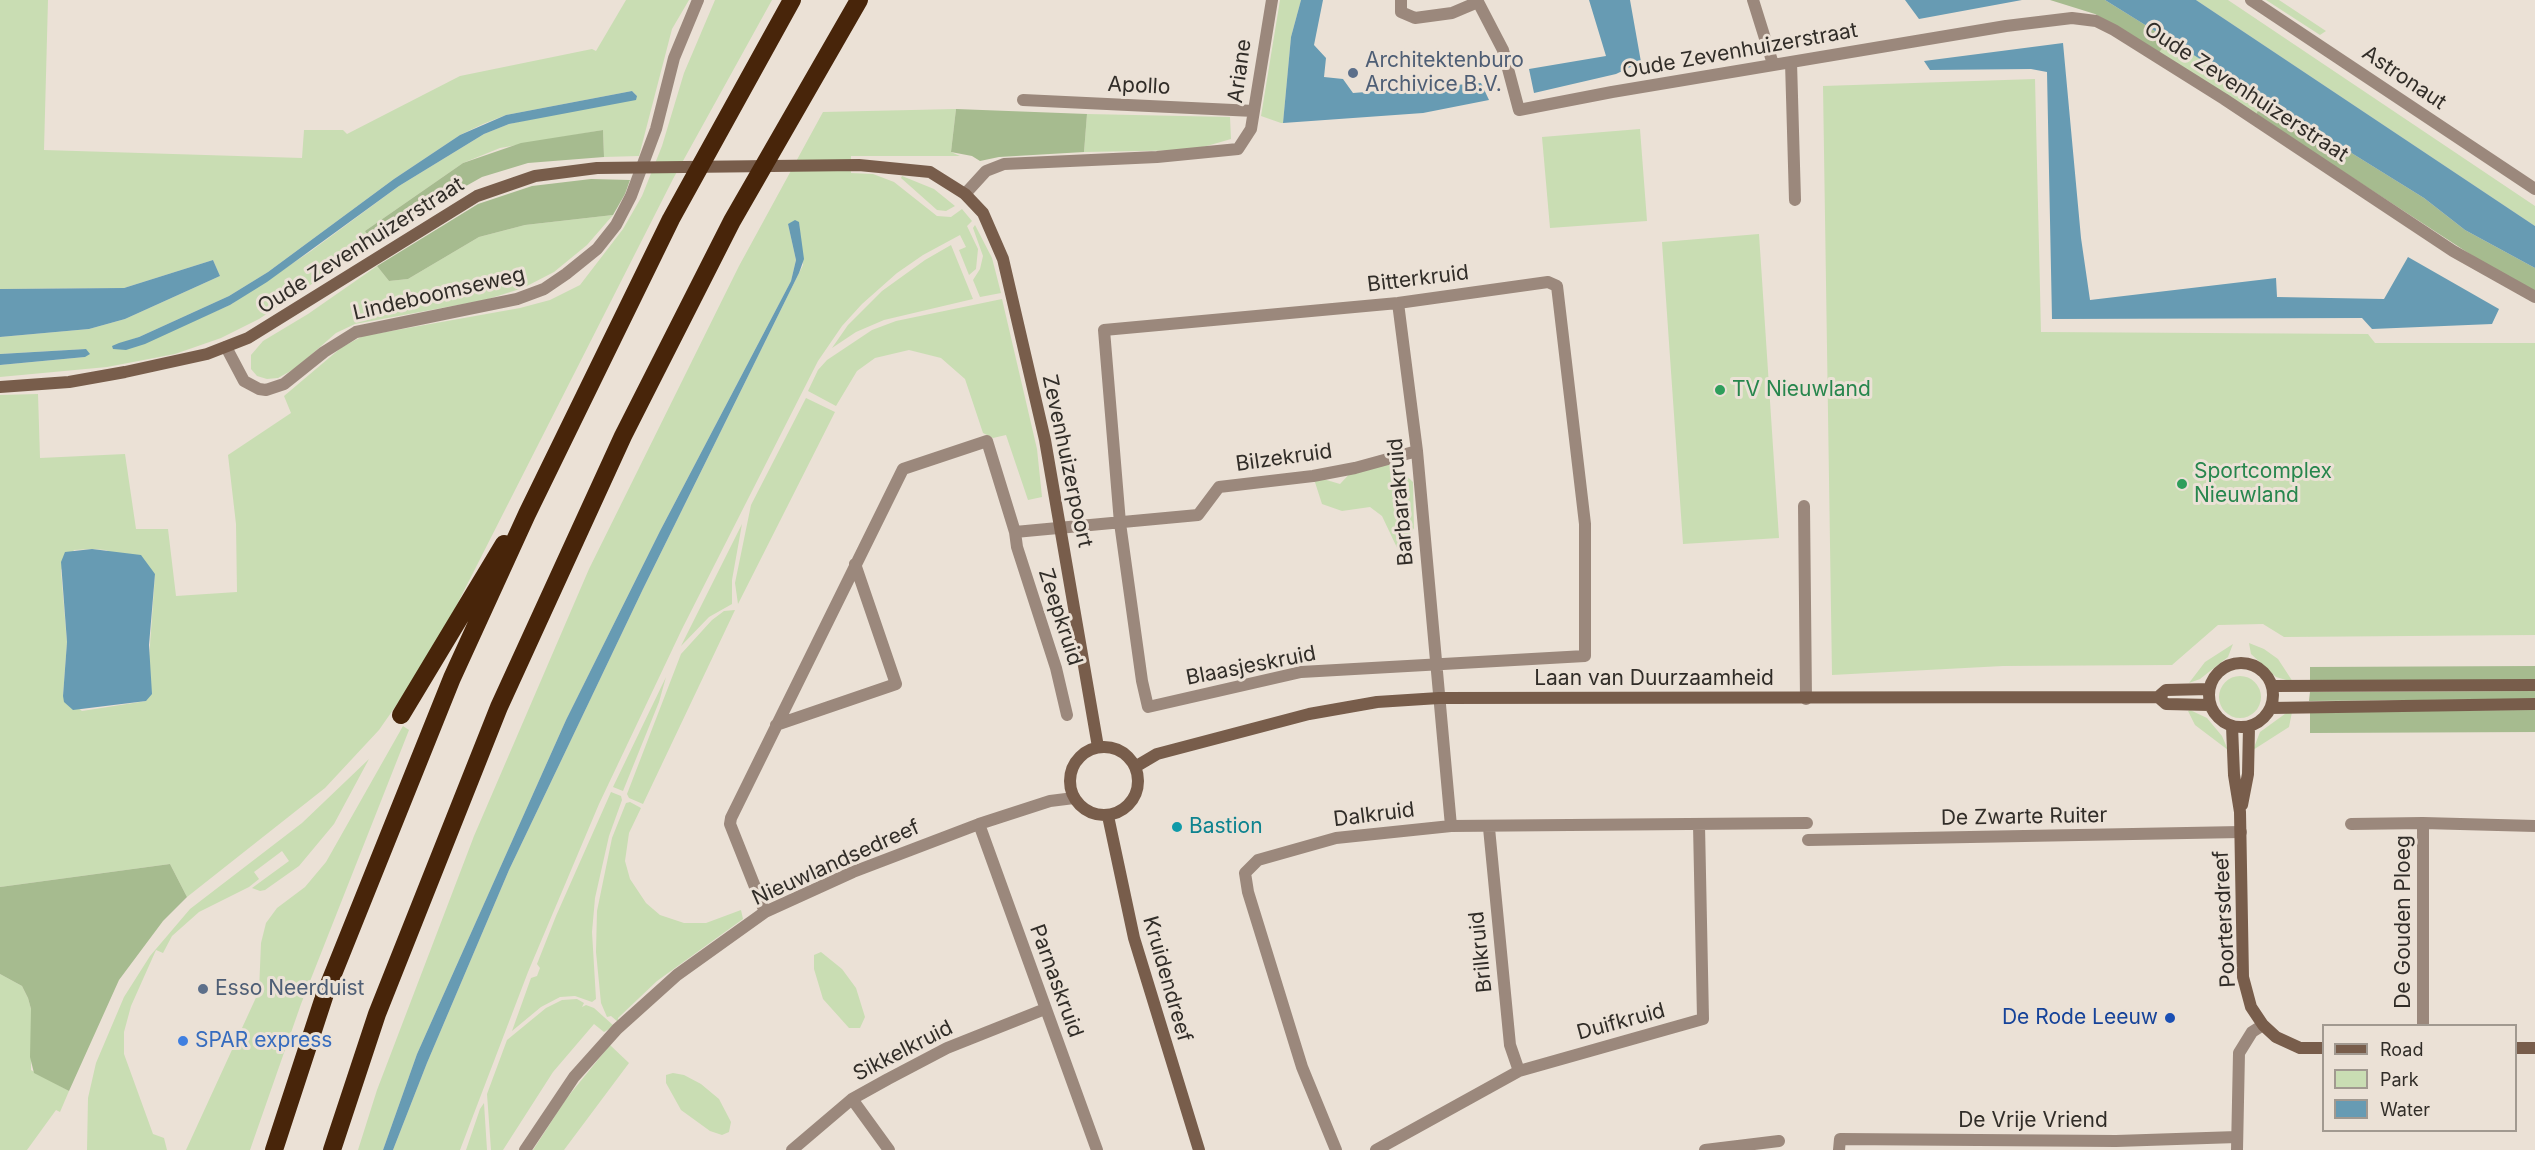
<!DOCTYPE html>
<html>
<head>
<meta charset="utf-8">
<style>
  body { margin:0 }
  #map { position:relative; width:2535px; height:1150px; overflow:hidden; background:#ebe1d6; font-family:Inter,sans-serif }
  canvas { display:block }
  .legend { position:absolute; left:2322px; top:1024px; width:195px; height:108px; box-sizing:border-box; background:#ebe1d6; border:2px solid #a19990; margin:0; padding:8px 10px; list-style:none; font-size:18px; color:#312d28 }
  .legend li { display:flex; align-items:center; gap:12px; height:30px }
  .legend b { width:30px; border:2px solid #a19990 }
</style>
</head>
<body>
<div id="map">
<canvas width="2535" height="1150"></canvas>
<ul class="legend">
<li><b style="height:8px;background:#785d4b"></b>Road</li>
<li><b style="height:16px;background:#c9ddb3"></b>Park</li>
<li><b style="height:16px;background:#679bb3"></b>Water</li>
</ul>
</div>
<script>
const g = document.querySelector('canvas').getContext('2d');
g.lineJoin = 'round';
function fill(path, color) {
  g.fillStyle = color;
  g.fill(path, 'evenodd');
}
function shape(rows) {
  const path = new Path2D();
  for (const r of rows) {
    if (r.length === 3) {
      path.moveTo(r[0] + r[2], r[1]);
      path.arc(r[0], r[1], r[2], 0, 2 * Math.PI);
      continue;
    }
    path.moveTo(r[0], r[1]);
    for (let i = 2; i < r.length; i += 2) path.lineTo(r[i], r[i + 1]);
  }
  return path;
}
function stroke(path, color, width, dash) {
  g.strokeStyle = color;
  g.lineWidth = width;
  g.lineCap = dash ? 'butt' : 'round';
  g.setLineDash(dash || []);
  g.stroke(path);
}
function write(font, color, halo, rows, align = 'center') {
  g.font = font + ' Inter,sans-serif';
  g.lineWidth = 6;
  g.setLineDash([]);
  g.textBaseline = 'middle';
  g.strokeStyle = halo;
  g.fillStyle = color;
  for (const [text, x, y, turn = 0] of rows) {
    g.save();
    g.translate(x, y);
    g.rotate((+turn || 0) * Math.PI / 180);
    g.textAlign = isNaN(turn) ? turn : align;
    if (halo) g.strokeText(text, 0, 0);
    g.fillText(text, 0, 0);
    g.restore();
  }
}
const green = shape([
  [0,0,48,0,44,150,302,158,304,130,343,130,347,134,460,76,592,49,596,51,626,0,689,0,672,29,639,156,604,157,603,130,500,148,463,163,365,231,372,244,259,319,221,338,175,354,107,367,0,377,0,365,85,357,86,349,0,354,0,337,89,329,125,319,220,276,213,260,124,288,0,289],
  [632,91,637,96,509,124,484,134,399,186,311,251,230,305,198,319,113,346,139,337,229,296,268,272,394,179,460,135,483,124,506,115],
  [715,0,772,0,673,179,442,634,409,687,379,730,325,788,187,897,170,864,0,887,0,395,38,394,40,458,125,454,136,529,168,529,176,596,237,592,236,524,228,455,291,413,284,396,342,347,363,336,520,308,550,300,580,285,623,229,642,196,662,146,684,73],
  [92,549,106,550,155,574,146,701,82,711,63,696,67,642,61,570,74,550],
  [1280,0,1301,0,1291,37,1283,123,1281,123,1261,116],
  [2196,0,2228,0,2535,206,2535,226],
  [2266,0,2279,0,2326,31,2320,35],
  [2168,39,2263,98,2256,115,2159,53],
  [2035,79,2041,332,2368,334,2375,343,2535,343,2535,635,2284,637,2263,624,2218,625,2172,665,2003,666,1832,675,1823,86],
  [956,109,951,152,960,156,851,156,851,173,873,174,894,182,937,216,951,217,962,209,972,221,967,226,978,249,976,269,969,275,959,250,966,247,960,235,923,255,897,273,862,304,842,326,818,361,682,629,599,804,528,972,460,1150,393,1150,427,1063,509,870,643,589,803,265,799,223,788,224,796,260,791,281,660,531,566,720,417,1054,383,1150,358,1150,377,1090,474,836,589,569,739,266,823,112],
  [1087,114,1230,117,1231,139,1193,150,1084,152],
  [1640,129,1647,221,1550,228,1542,137],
  [902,176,934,189,955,206,946,211,937,210,901,178],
  [613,215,587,245,554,272,523,288,485,300,355,324,336,333,296,368,278,378,267,379,257,376,251,369,251,355,263,341,308,314,377,266,389,281,408,279,479,237,525,225],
  [975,225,992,258,1001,293,980,297,973,280,980,269,983,256,973,228],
  [1759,234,1779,538,1683,544,1662,242],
  [951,245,973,299,884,320,856,332,832,348,848,325,882,291,925,260],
  [1002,299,1037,449,1042,497,1028,500,1006,435,993,438,983,433,965,379,941,358,909,350,875,358,857,371,836,406,808,391,818,370,827,360,872,330,896,321],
  [806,398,835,412,738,604,735,583,751,505],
  [1388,458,1413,482,1414,528,1399,552,1382,516,1370,507,1342,511,1322,504,1313,476,1340,484,1355,468],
  [742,524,732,580,732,604,709,617,681,646],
  [735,610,643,804,629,798,627,794,681,654,712,620,724,611],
  [2249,643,2264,649,2278,659,2293,682,2276,677,2251,654],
  [2233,644,2228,657,2200,679,2189,683,2205,662],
  [2240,697,21],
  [666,677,659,702,623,791,613,787],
  [2190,710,2207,718,2222,736,2228,750,2195,725,2188,711],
  [2289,711,2292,712,2289,727,2253,750,2260,732],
  [403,726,409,730,301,1004,250,1150,186,1150,259,991,261,943,266,923,277,908,305,887,326,862],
  [369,759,334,824,299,866,265,890,260,891,252,888,289,861,282,851,254,872,259,879,249,887,199,912,172,936,163,953,156,950,131,1006,124,1032,124,1054,153,1134,164,1138,167,1150,87,1150,88,1098,96,1063,124,997,150,956,190,909,302,823],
  [611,792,621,796,622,800,609,836,595,898,592,932,596,999,592,1002,575,996,560,997,541,1007,512,1031,531,978,537,976,540,968,537,964,556,916],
  [630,802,641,808,629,833,625,861,630,879,646,903,660,915,684,923,706,923,741,910,743,919,657,981,618,1018,618,1022,611,1016,607,1017,601,1003,596,952,597,911,612,838,626,803],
  [821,952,842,969,856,988,865,1017,860,1028,849,1028,823,999,814,969,814,955],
  [0,974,22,986,28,998,31,1009,31,1070,69,1091,60,1112,56,1110,27,1150,0,1150],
  [577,999,584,1003,582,1007,586,1005,594,1008,614,1026,604,1032,594,1024,553,1072,503,1150,491,1150,487,1094,507,1040,546,1008,562,1000],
  [610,1045,629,1063,564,1150,533,1150,566,1099],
  [673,1073,684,1075,701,1084,719,1099,731,1122,729,1132,722,1135,710,1131,681,1110,666,1083,666,1075],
  [484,1103,487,1150,466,1150,480,1109]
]);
const forest = shape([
  [2050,0,2105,0,2168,39,2159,53,2095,14],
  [2263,98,2424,198,2465,230,2535,268,2535,291,2476,258,2256,115],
  [956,109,1087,114,1084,152,999,157,980,161,972,156,951,152],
  [603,130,604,157,528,163,482,177,404,221,372,244,365,231,463,163,521,143],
  [591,179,630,180,625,194,613,215,525,225,479,237,408,279,389,281,377,266,478,204,532,186],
  [2535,666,2535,681,2310,682,2310,667],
  [2535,691,2535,699,2309,701,2310,692],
  [2535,710,2535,732,2310,733,2310,711],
  [170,864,187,897,163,921,119,980,69,1091,34,1073,30,1057,31,1009,28,998,22,986,0,974,0,887]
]);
const water = shape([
  [1301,0,1323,0,1314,45,1326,58,1324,77,1343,79,1353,93,1481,83,1489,100,1423,113,1283,123,1291,37],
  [1589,0,1630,0,1641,62,1616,74,1534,93,1529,69,1606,56],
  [1905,0,2022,0,1919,19],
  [2105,0,2196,0,2535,226,2535,268,2465,230,2424,198],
  [2063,43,2081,238,2090,300,2276,278,2277,297,2384,299,2408,257,2499,309,2492,324,2372,329,2362,318,2052,319,2047,72,2031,69,1930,70,1924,61],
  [632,91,637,96,636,100,509,124,484,134,399,186,267,282,230,305,145,344,126,350,113,349,112,346,119,343,139,337,229,296,268,272,394,179,460,135,506,115],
  [795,220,799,222,804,259,799,273,643,589,509,870,427,1063,393,1150,383,1150,417,1054,566,720,660,531,791,281,796,260,788,224],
  [213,260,220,276,125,319,89,329,0,337,0,289,124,288],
  [86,349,90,354,85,357,0,365,0,354],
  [92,549,141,555,155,574,149,645,152,694,146,701,73,710,64,702,63,696,67,642,61,562,65,552]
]);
const street = shape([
  [1401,0,1401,12,1415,18,1452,13,1478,2],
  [1477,0,1503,50,1519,110,1612,92,2006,26,2072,18,2096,21,2114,30,2224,99,2453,251,2535,297],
  [1753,0,1773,64],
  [2251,0,2535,189],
  [1791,62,1795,200],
  [1023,100,1254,111],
  [965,194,986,171,1004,164,1157,157,1238,149,1251,129,1272,0],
  [1548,282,1557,286,1585,524,1585,656,1301,672,1148,707,1142,681,1120,523,1104,330,1398,303,1548,282],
  [1398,303,1417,451,1451,826],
  [226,347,244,381,259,389,266,390,284,384,324,352,356,332,517,299,544,289,566,274,597,249,616,225,631,196,656,129,674,58,698,0],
  [1804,506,1806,699],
  [1015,532,1198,515,1219,487,1313,476,1355,468,1417,451],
  [776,725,896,684,855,564],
  [979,824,1097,1150],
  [2351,824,2423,823],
  [1489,828,1510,1045,1519,1071],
  [1808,840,2241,832],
  [765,912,730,824,731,818,903,469,987,441,1015,532,1017,547,1056,668,1067,715],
  [2423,1026,2423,823,2535,826],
  [852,1099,889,1150],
  [525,1150,574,1077,617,1029,677,975,765,912,853,872,979,824,1050,801,1074,798],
  [792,1150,852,1099,888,1079,947,1048,1045,1009],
  [1336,1150,1302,1067,1248,892,1245,873,1258,860,1336,838,1451,826,1807,823],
  [1376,1150,1519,1071,1703,1019,1699,825],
  [1705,1150,1779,1141],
  [1839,1150,1840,1139,2116,1141,2237,1137],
  [2237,1150,2239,1053,2252,1032,2263,1025]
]);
const secondary = shape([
  [0,387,69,382,125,372,207,354,248,338,477,196,535,176,597,168,859,165,930,172,965,194,983,213,1003,259,1045,440,1098,747],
  [2241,695,32],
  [2273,686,2535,685],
  [2209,689,2166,690,2158,697,2166,704,2210,705],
  [2271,708,2535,704],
  [2232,726,2234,775,2240,812,2243,977,2251,1007,2263,1025,2276,1037,2300,1048,2324,1048],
  [1104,781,34],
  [1135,767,1157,754,1309,714,1377,702,1439,698,2158,697],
  [2242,805,2248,774,2249,727],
  [1108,816,1134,938,1199,1150],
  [2516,1048,2535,1048]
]);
const highway = shape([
  [401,715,504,544],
  [274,1150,325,994,452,678,527,514,671,219,792,0],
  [332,1150,377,1014,499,707,623,436,732,221,859,0]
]);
const markers = [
  [1353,73,6,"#5c6f8a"],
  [1720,390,6,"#2e9e5b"],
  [2182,484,6,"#2e9e5b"],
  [1177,827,6,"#0f9aa8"],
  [203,989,6,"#5c6f8a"],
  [2170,1018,6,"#1a4fb4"],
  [183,1041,6,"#3f7fe0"]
];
const streetNames = [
  ["Oude Zevenhuizerstraat",1740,51,-10],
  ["Ariane",1240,71,-82],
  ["Astronaut",2404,78,34],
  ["Apollo",1139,86,3],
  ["Oude Zevenhuizerstraat",2246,92,33],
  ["Oude Zevenhuizerstraat",361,246,-32],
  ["Bitterkruid",1418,279,-7],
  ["Lindeboomseweg",439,294,-13],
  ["Bilzekruid",1284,458,-8],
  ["Zevenhuizerpoort",1067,461,78],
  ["Barbarakruid",1401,502,-95],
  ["Zeepkruid",1060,617,72],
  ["Blaasjeskruid",1251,666,-11],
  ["Laan van Duurzaamheid",1654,679],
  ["Dalkruid",1374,815,-7],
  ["De Zwarte Ruiter",2024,817,-1],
  ["Nieuwlandsedreef",836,863,-24],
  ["Poortersdreef",2225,919,-93],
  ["De Gouden Ploeg",2404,922,-90],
  ["Brilkruid",1481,952,-96],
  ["Kruidendreef",1167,979,74],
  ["Parnaskruid",1056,981,70],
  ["Duifkruid",1621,1022,-15],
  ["Sikkelkruid",903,1051,-27],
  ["De Vrije Vriend",2033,1121]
];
const serviceNames = [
  ["Architektenburo",1365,61],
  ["Archivice B.V.",1365,85],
  ["Esso Neerduist",215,989]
];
const leisureNames = [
  ["TV Nieuwland",1732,390],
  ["Sportcomplex",2194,472],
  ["Nieuwland",2194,496]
];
const cultureNames = [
  ["Bastion",1189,827]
];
const transitNames = [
  ["De Rode Leeuw",2158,1018]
];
const shopNames = [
  ["SPAR express",195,1041]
];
fill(green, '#c9ddb3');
fill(forest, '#a6bb8f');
fill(water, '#679bb3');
stroke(street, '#9b887c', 12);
stroke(secondary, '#785d4b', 12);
stroke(highway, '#48250a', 18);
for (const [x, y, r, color] of markers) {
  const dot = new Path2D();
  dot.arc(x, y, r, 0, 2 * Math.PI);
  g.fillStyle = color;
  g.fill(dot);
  stroke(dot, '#ebe1d6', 2);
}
write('21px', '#312d28', '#ebe1d6', streetNames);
write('21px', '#4e5e75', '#ebe1d6', serviceNames, 'left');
write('21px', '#27864d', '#ebe1d6', leisureNames, 'left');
write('21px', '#0d838f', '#ebe1d6', cultureNames, 'left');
write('21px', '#164399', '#ebe1d6', transitNames, 'right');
write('21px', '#366cbe', '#ebe1d6', shopNames, 'left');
</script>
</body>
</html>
